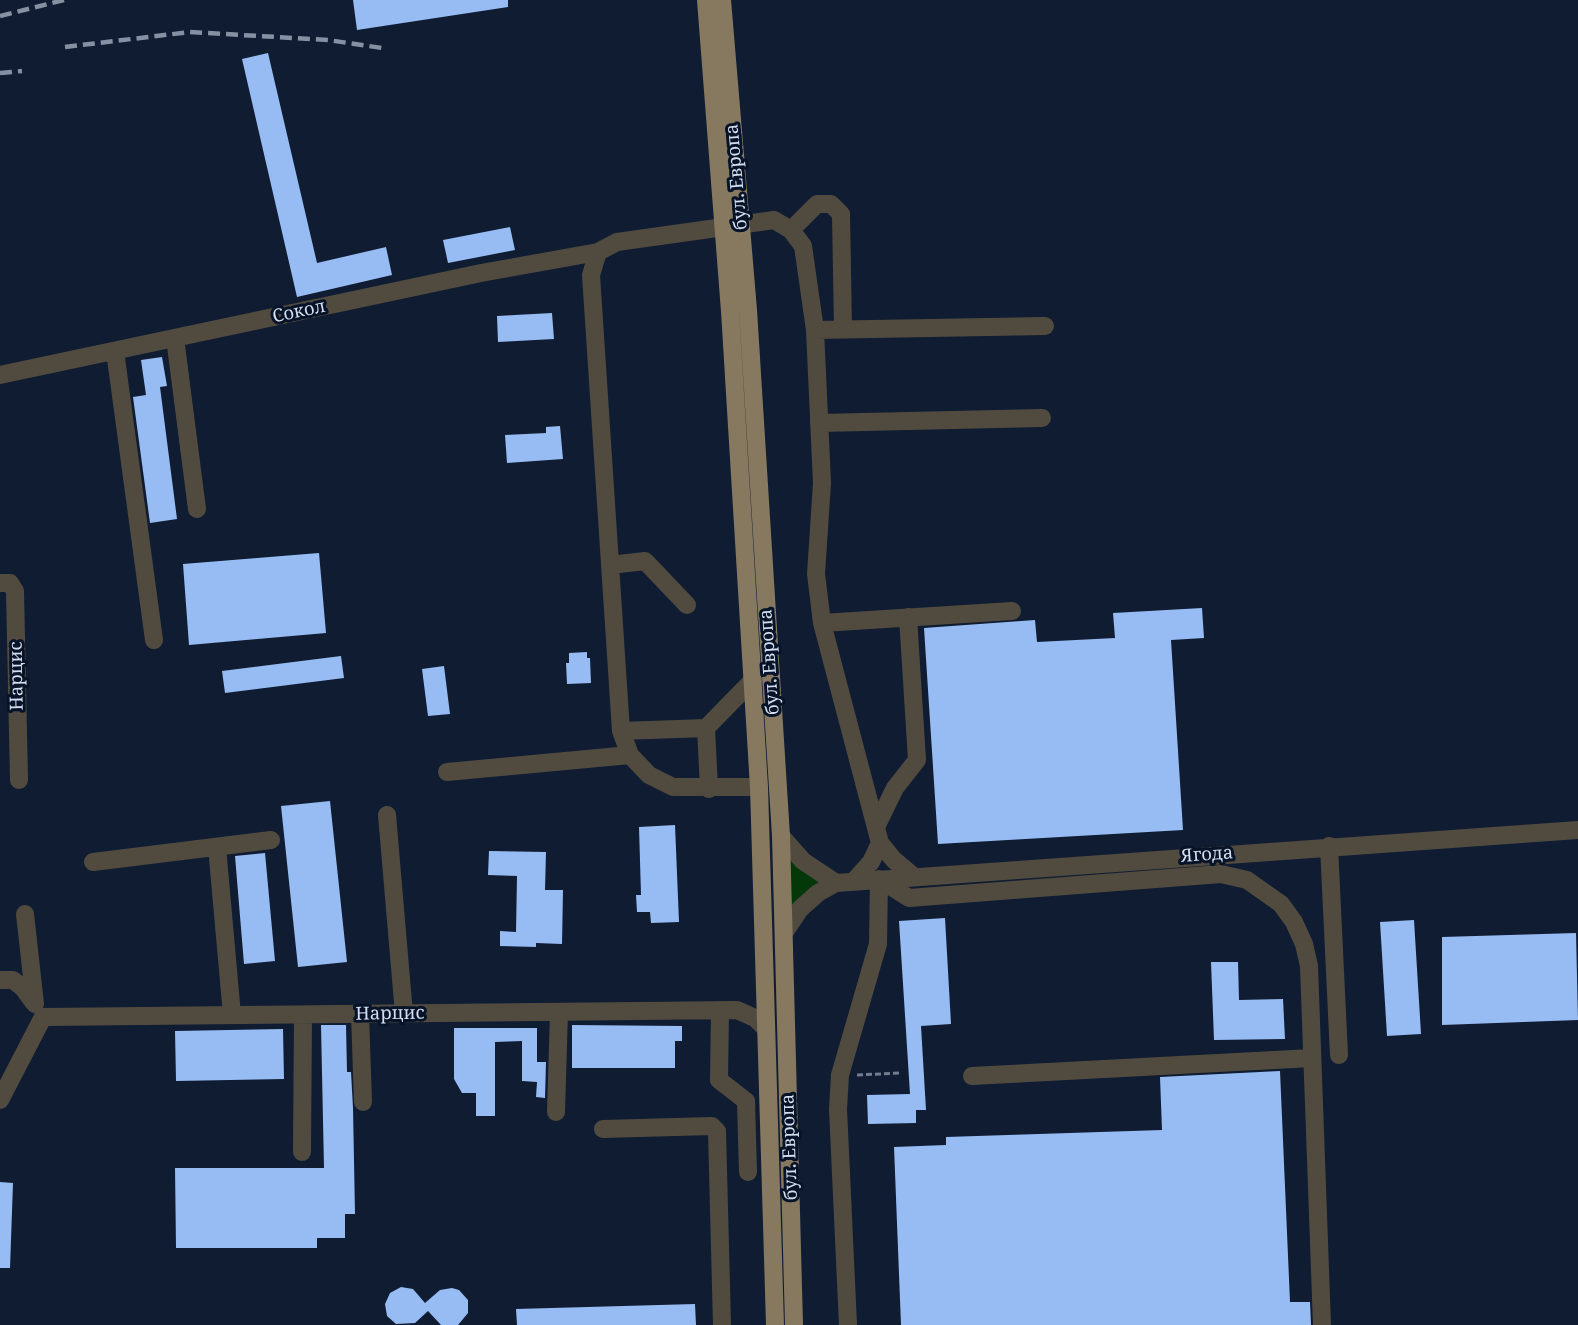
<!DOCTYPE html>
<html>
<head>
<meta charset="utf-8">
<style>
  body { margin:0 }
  canvas { display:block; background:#0f1c32 }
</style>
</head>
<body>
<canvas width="1578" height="1325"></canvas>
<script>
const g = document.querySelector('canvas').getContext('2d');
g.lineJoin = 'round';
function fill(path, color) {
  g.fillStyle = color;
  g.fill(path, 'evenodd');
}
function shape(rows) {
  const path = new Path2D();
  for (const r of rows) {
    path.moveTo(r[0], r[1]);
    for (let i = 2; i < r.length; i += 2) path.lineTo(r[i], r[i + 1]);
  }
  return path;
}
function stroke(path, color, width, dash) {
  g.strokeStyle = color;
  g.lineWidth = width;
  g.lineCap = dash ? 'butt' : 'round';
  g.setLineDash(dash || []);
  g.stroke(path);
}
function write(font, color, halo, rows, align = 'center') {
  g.font = font + ' "Noto Serif",serif';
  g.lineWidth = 6;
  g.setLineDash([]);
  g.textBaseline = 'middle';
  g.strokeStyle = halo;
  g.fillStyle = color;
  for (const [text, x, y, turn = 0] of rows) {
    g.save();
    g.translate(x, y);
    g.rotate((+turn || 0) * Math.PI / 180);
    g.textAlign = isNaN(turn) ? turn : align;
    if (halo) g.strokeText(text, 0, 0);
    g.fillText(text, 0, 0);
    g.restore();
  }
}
const green = shape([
  [781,836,836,883,784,933]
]);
const building = shape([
  [353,0,508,0,508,7,357,30],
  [268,53,317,263,386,247,392,275,297,297,242,59],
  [510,227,515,250,448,263,443,240],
  [552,313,554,339,498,342,497,316],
  [162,357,167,386,160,387,177,519,150,523,133,397,146,395,141,360],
  [560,426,563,459,507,463,505,435,546,433,546,427],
  [319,553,326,633,189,645,183,564],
  [1202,608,1204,638,1171,640,1183,830,938,844,924,628,1035,620,1037,642,1115,638,1113,613],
  [587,652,587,658,590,658,591,683,567,684,566,663,569,663,569,653],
  [341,656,344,678,225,693,222,671],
  [444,666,450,714,428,716,422,669],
  [330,801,347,962,298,967,281,806],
  [675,825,679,922,651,923,650,912,637,912,636,895,641,895,639,827],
  [489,851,546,852,545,890,563,890,562,944,536,943,536,947,500,946,500,931,516,932,517,876,488,875],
  [265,853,275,961,244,964,235,856],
  [945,918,951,1024,921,1026,926,1110,916,1110,916,1123,868,1124,867,1095,910,1094,899,921],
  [1414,920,1421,1034,1387,1036,1380,922],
  [1576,933,1578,1020,1442,1025,1442,937],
  [1211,962,1238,962,1239,1000,1283,999,1285,1039,1214,1040],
  [321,1025,346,1025,347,1072,351,1072,353,1108,355,1214,345,1214,345,1238,317,1238,317,1248,176,1248,175,1168,324,1168],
  [572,1025,682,1026,682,1041,675,1041,675,1068,572,1068],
  [454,1028,537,1028,537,1062,546,1062,545,1098,536,1097,537,1082,522,1081,522,1041,495,1042,495,1116,476,1116,476,1093,462,1093,454,1079],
  [283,1029,284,1079,176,1081,175,1031],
  [1280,1071,1290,1302,1310,1302,1311,1325,901,1325,894,1147,946,1145,946,1137,1162,1130,1160,1077],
  [0,1182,13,1183,10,1268,0,1268],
  [401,1287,413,1289,425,1303,440,1290,452,1288,459,1290,468,1300,468,1313,458,1325,441,1325,428,1311,415,1323,396,1324,387,1316,385,1304,390,1293],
  [695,1304,696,1325,517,1325,516,1309]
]);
const path = shape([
  [857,1075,900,1073]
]);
const minor = shape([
  [791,230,817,204,831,204,841,214,843,329],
  [598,252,591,275,621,731,630,755,649,775,673,787,759,787],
  [815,330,1045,326],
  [175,338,197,509],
  [115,351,154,640],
  [0,375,481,273,598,252,617,242,774,220,791,230,803,246,815,330,822,483,816,574,822,623,880,843,894,860,913,876],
  [819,423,1042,418],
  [610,565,645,561,687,605],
  [0,583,10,583,15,591,19,780],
  [822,623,1012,611],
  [621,731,706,728],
  [447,772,630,755],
  [709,789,706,728,753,680],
  [387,815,404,1014],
  [876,827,895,788,917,760,908,617],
  [781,836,803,861,836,883],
  [1329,846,1339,1055],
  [217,847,232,1015],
  [93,862,271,840],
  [879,879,909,898,1221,874,1247,880,1281,904,1294,922,1304,944,1309,966,1322,1325],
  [854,881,871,862,880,843],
  [25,914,35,1004],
  [784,933,800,909,818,893,836,883,1578,830],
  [0,980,13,980,23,988,34,1003],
  [720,1010,719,1080,746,1101,748,1172],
  [360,1014,363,1102],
  [43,1017,737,1010,755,1018,766,1029],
  [972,1076,1312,1058],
  [0,1100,43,1017],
  [556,1112,559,1012],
  [603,1129,712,1126,717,1131,722,1325],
  [302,1152,303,1015],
  [848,1325,838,1109,840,1075,878,944,879,879]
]);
const major = shape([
  [706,0,730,311,759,787,775,1325],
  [722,0,748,310,781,836,794,1325]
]);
const rail = shape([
  [0,16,64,0],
  [65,47,190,32,328,40,382,48],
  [0,73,22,71]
]);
const streetNames = [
  ["бул. Европа",737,177,-95],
  ["Сокол",299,312,-12],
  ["бул. Европа",770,662,-94],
  ["Нарцис",17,676,-91],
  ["Ягода",1207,855,-4],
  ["Нарцис",390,1014,-1],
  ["бул. Европа",790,1147,-92]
];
fill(green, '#04380a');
fill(building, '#97bbf3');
stroke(path, '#717c8f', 3, [6, 3]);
stroke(minor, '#514b3f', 18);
stroke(major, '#867960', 18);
stroke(rail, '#8591a2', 4.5, [12, 6]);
write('18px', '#d4deed', '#061328', streetNames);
</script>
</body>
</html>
